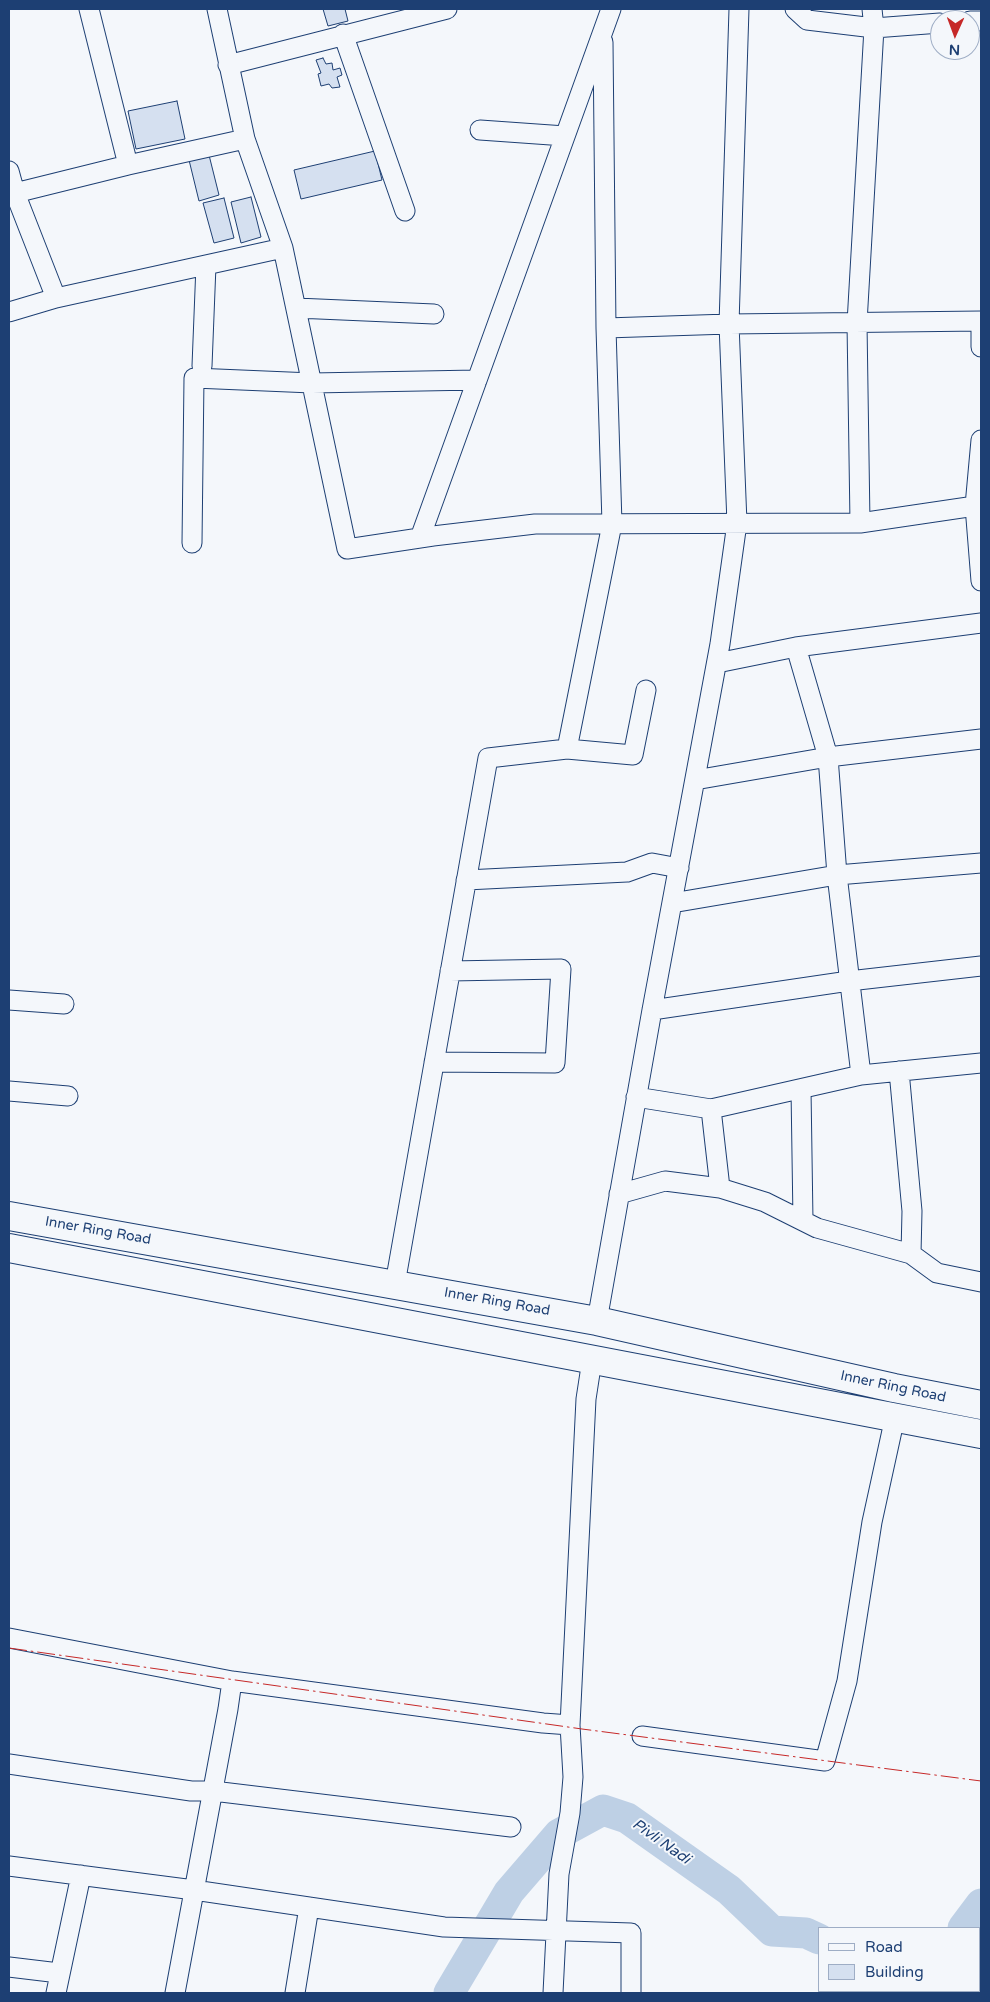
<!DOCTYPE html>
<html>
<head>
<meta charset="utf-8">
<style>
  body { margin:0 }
  #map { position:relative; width:990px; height:2002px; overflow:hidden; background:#f4f7fb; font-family:"Varela Round",sans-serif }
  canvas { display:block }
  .frame { position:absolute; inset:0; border:10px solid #1d3f73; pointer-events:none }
  .legend { position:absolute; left:818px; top:1927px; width:162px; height:65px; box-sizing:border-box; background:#f4f7fb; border:1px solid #9eadc5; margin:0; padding:6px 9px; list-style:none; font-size:15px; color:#1d3f73 }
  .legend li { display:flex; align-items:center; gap:10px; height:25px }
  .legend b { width:25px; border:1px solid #9eadc5 }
  .north { position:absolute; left:930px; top:10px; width:50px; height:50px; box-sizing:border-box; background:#f4f7fb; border:1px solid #9eadc5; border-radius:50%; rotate:182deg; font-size:14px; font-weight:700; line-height:20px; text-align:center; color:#1d3f73 }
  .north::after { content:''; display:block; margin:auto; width:18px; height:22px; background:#c62828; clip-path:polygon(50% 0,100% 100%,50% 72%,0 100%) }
</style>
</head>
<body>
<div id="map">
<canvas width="990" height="2002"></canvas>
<div class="frame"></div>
<ul class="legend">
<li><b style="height:6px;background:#f4f7fb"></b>Road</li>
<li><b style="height:14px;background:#d5e0f0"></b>Building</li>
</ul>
<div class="north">N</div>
</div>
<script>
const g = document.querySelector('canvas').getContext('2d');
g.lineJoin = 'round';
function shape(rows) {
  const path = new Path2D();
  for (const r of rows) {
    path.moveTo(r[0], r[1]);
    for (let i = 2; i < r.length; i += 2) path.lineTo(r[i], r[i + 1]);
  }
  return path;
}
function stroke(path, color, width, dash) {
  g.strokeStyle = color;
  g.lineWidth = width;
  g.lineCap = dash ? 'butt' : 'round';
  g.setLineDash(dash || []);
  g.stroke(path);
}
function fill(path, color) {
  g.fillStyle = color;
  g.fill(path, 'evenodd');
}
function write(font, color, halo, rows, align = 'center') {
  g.font = font + ' "Varela Round",sans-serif';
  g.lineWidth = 4;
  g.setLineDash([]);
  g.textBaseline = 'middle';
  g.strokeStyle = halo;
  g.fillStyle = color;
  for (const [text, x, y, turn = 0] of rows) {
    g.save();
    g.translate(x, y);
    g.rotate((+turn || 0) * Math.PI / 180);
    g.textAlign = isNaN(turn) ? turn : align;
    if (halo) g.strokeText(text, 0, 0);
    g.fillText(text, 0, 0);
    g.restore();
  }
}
const river = shape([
  [963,1928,981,1904],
  [449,1993,509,1892,559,1834,603,1810,627,1818,729,1890,772,1931,806,1933,819,1939]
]);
const building = shape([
  [323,9,345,9,348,21,328,26,323,9],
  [323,58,326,64,332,63,333,70,340,68,342,75,337,77,340,87,332,88,329,84,321,86,318,74,321,73,316,60,323,58],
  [177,101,185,139,136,149,128,111,177,101],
  [375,151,382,180,301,199,294,170,375,151],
  [209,155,219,195,199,201,189,160,209,155],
  [251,197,261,237,241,243,231,202,251,197],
  [224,198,234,238,214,243,203,203,224,198]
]);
const minor = shape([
  [89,9,128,165],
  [795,9,807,20,874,28,857,323,860,523],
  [872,9,874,28,940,23],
  [970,21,981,21],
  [343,34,405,211],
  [603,42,606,328],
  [228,65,447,9],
  [480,130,565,136],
  [9,171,15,193,128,165,245,139],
  [15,193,56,298],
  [283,248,347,549,433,536,535,524,860,523,975,506,981,440],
  [296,308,434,314],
  [9,312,56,298,283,248,245,139,217,9],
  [202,366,206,265],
  [981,505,975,506,981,581],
  [420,538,611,9],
  [192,543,194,378,312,383,477,380],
  [796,647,828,757,837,875,861,1075],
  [717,663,796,647,981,623],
  [567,749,633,755,646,690],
  [695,780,828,757,981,739],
  [466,880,627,872,652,863,679,868],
  [672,903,837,875,981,863],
  [9,1000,64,1004],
  [652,1010,849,981,981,966],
  [434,1062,555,1063,561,969,450,971],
  [899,1071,912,1211,911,1254],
  [801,1089,803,1221],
  [9,1091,68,1096],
  [636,1097,711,1109,861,1075,981,1063],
  [711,1109,720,1188,765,1202,817,1228,911,1254,937,1273,981,1282],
  [619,1194,665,1181,720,1188],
  [395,1284,488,758,567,749,612,524,606,328,729,324,981,321,981,347],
  [597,1321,652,1010,720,644,737,523,729,324,739,9],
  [9,1638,232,1681,543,1723,570,1725,586,1399,592,1360],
  [642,1736,825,1761,847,1681,872,1522,895,1417],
  [9,1764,191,1791,213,1791,511,1827],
  [9,1866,194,1890,444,1927,631,1933,631,1993],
  [979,1955,981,1955],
  [9,1967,59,1973],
  [964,1991,964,1993],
  [56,1993,81,1875],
  [175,1993,228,1709,232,1681],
  [295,1993,309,1907],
  [553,1993,559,1874,570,1813,573,1777,570,1725],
  [900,1993,908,1991]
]);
const highway = shape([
  [9,1216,597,1321,894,1388,981,1405],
  [9,1248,981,1434]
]);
const power = shape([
  [9,1648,582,1729,981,1781]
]);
const streetNames = [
  ["Inner Ring Road",98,1231,10],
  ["Inner Ring Road",497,1302,10],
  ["Inner Ring Road",893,1387,12]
];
const waterNames = [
  ["Pivli Nadi",661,1842,35]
];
stroke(river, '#bed0e5', 31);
fill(building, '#d5e0f0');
stroke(building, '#1d3f73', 1);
stroke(minor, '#1d3f73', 21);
stroke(highway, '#1d3f73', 30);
stroke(minor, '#f4f7fb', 19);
stroke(highway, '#f4f7fb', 28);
stroke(power, '#c62828', 1, [18, 4, 2.5, 4]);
write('14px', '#1d3f73', '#f4f7fb', streetNames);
write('italic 15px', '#1d3f73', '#f4f7fb', waterNames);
</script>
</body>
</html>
